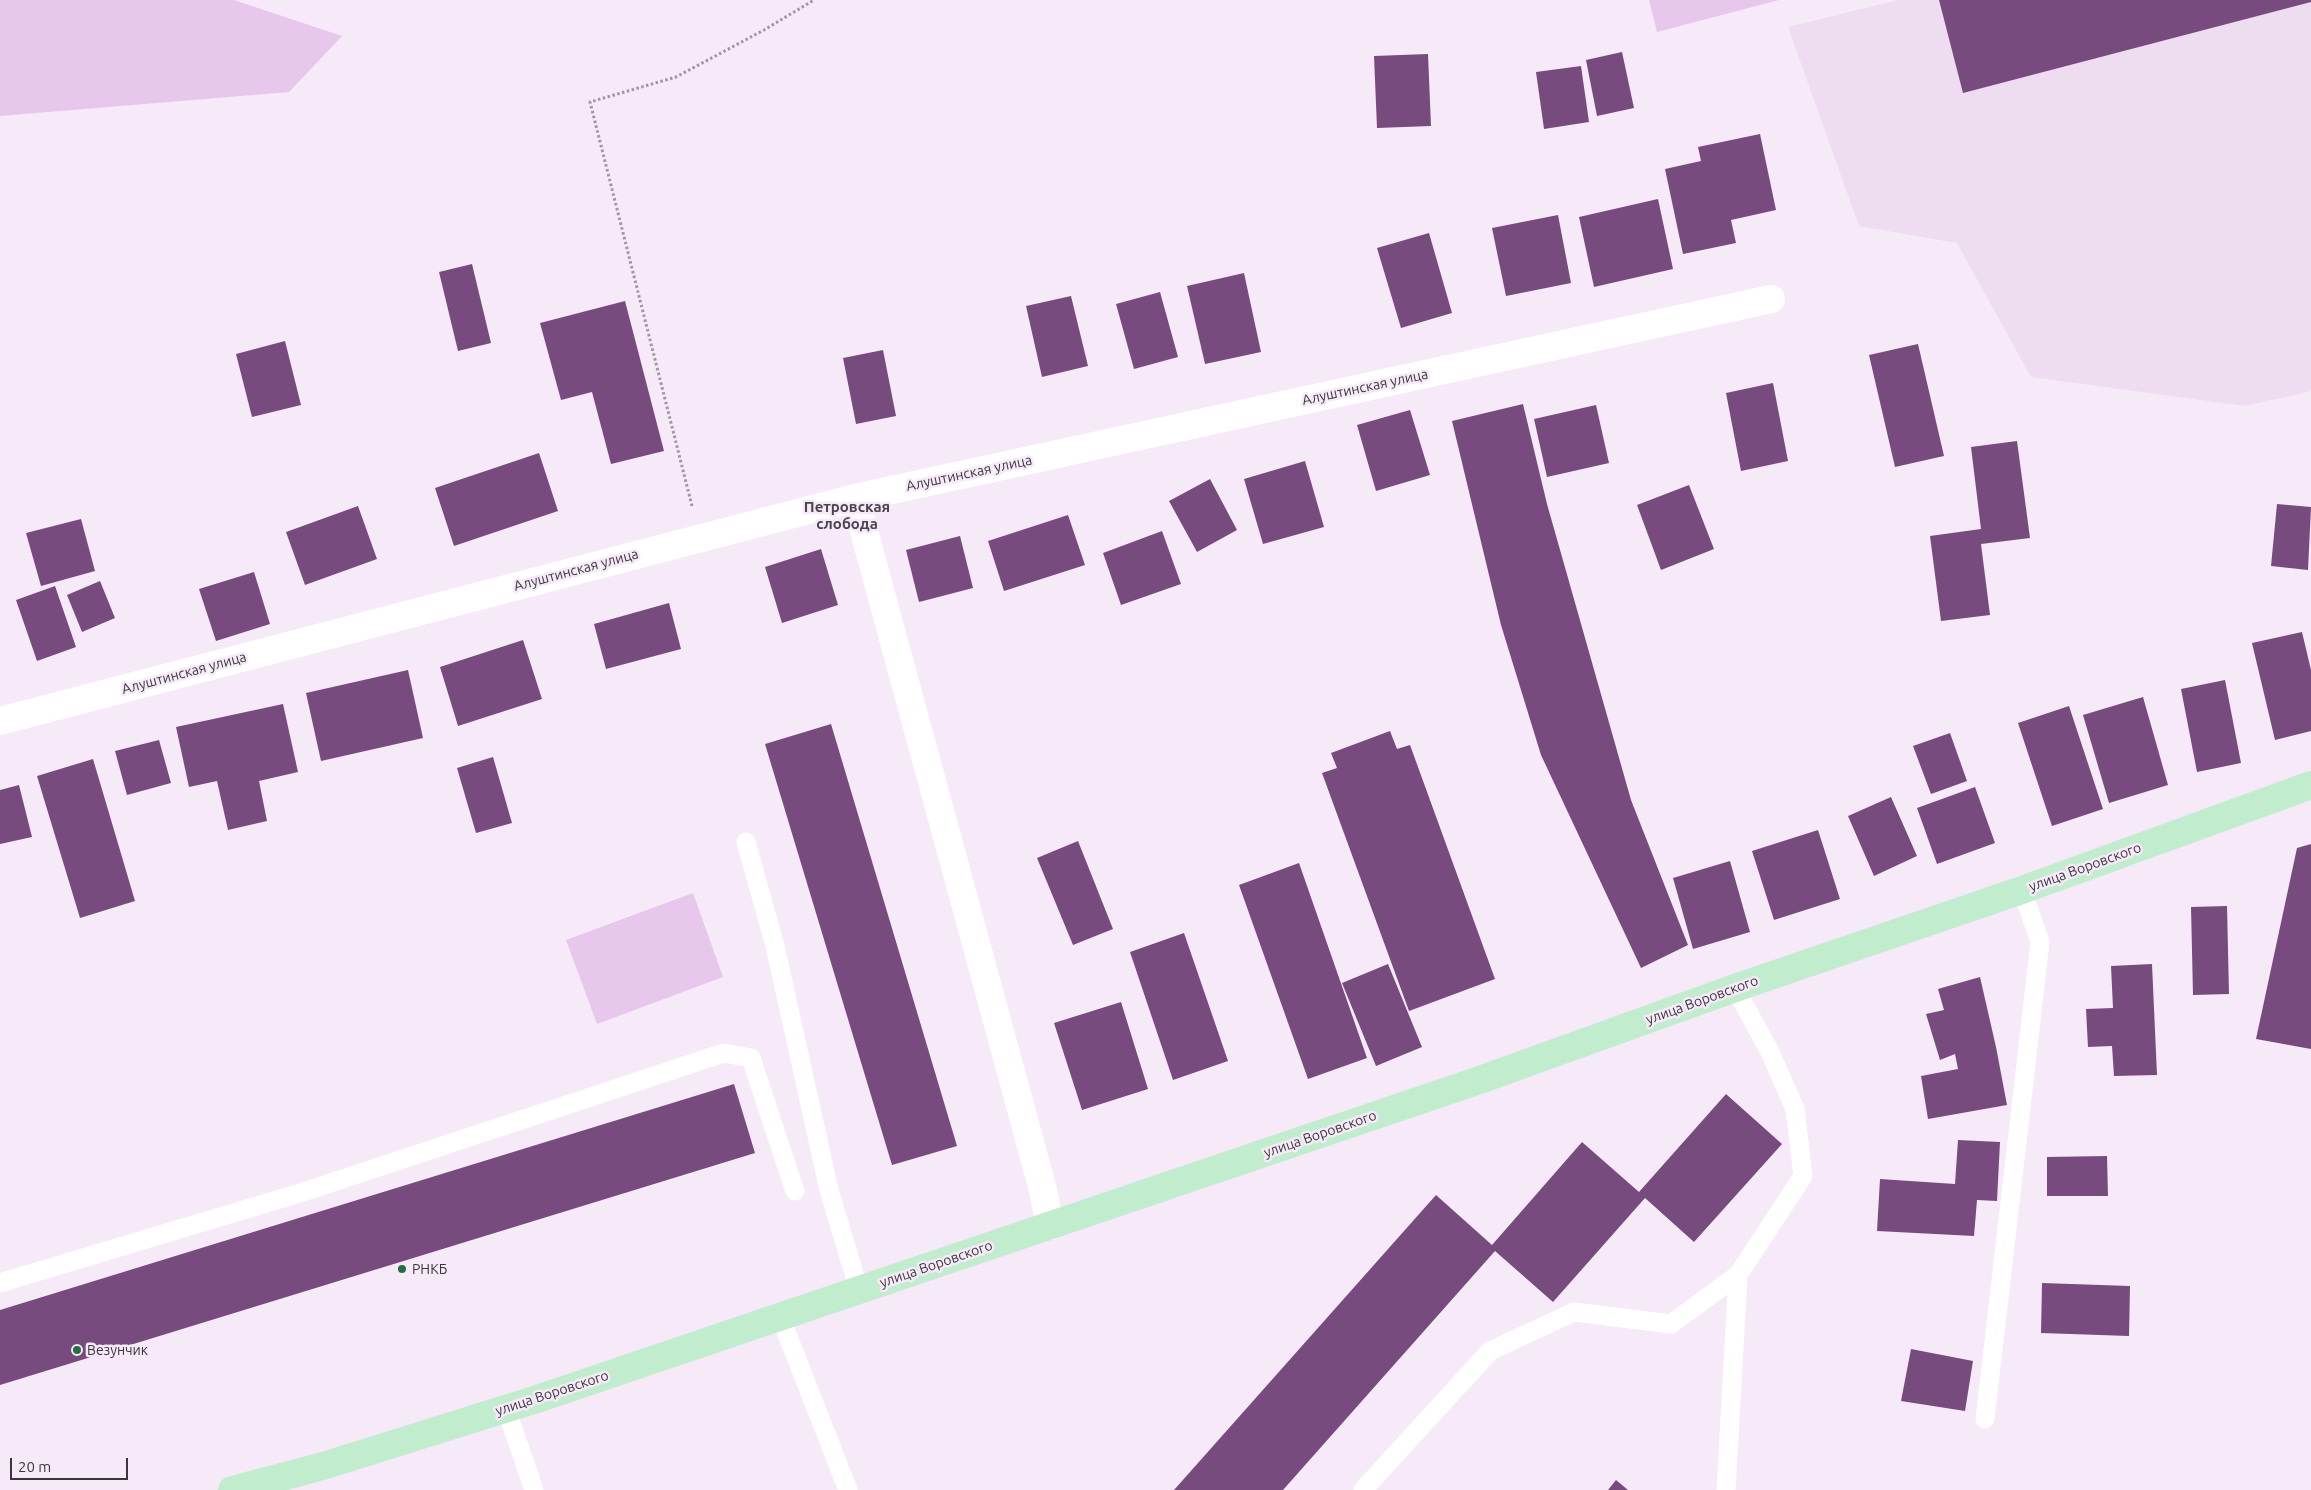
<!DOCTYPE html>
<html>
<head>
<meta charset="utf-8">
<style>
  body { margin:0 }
  #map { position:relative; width:2311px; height:1490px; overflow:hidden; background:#f6eaf8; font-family:Ubuntu,sans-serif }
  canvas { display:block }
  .scale { position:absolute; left:10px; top:1458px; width:118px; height:22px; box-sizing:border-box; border:2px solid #3b363c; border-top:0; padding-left:6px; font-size:15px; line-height:18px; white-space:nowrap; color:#3b363c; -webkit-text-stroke:4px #f6eaf8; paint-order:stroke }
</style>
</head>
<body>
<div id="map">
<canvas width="2311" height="1490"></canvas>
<div class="scale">20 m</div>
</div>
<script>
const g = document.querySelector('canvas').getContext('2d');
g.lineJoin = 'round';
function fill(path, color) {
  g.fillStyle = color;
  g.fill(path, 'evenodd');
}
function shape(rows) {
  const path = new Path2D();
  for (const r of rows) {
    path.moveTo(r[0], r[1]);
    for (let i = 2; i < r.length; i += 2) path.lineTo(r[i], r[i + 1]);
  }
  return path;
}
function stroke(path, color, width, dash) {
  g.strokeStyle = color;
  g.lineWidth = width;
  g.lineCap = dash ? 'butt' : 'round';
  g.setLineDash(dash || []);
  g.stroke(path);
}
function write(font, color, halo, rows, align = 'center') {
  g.font = font + ' Ubuntu,sans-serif';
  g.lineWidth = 5;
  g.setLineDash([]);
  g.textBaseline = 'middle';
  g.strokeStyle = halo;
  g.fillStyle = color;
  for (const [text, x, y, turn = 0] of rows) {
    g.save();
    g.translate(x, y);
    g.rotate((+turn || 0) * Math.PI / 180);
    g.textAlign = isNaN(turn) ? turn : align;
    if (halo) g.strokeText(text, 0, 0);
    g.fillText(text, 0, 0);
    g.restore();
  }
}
const built = shape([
  [1898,0,2311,0,2311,391,2245,406,2031,377,1957,243,1859,226,1788,27]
]);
const green = shape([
  [0,0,234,0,342,36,289,92,0,116],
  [1649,0,1779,0,1657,32],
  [693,893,723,977,597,1024,566,940]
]);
const building = shape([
  [1939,0,2311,0,2311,2,1963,93],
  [1622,52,1634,108,1597,116,1586,60],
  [1428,54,1431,126,1377,128,1374,56],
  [1581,66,1589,122,1544,129,1536,72],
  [1760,134,1776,210,1731,220,1736,243,1683,254,1665,169,1701,161,1698,147],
  [1658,199,1673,269,1594,287,1579,217],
  [1558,215,1571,283,1506,296,1492,228],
  [1429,233,1452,313,1401,328,1377,248],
  [472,264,491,343,458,351,439,272],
  [1244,273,1261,352,1205,364,1187,286],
  [1160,292,1178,357,1134,369,1116,304],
  [1071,296,1088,366,1042,377,1026,306],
  [625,301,664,451,611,464,592,392,561,400,540,323],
  [285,341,301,405,252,417,236,354],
  [1918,344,1944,456,1895,467,1869,355],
  [883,350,896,416,856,424,843,358],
  [1773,383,1788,461,1741,471,1726,393],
  [1523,404,1547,504,1631,800,1688,945,1641,968,1541,755,1501,625,1452,421],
  [1596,405,1609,463,1547,477,1534,419],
  [1410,410,1430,475,1376,491,1357,425],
  [2017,441,2030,538,1981,544,1990,615,1941,621,1930,536,1981,529,1971,447],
  [539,453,558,511,454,546,435,488],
  [1305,461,1324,527,1263,544,1244,479],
  [1210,479,1237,530,1197,552,1169,501],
  [1689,485,1714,549,1661,570,1637,505],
  [2277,504,2311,507,2308,570,2271,566],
  [358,506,377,559,305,585,286,532],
  [1068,515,1085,565,1004,591,988,541],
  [81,519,95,571,41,586,26,533],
  [1162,531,1181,584,1121,605,1103,553],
  [960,536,973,588,919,602,906,550],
  [821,549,838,605,782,623,765,567],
  [254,572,270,624,216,641,199,589],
  [100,581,115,618,82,632,67,595],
  [55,586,76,647,37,661,16,600],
  [669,603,681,649,606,669,594,624],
  [2302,632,2311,670,2311,731,2275,740,2252,643],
  [523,640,542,699,458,726,440,667],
  [408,670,423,738,321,761,306,693],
  [2225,680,2241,763,2197,772,2181,689],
  [2143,697,2168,785,2109,803,2083,715],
  [283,704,298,772,259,781,267,821,228,830,217,781,189,787,176,727],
  [2069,706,2103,809,2052,826,2018,723],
  [831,724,957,1146,892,1165,765,744],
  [1390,731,1397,749,1410,745,1495,979,1409,1011,1322,773,1337,768,1331,753],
  [1950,733,1967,781,1931,794,1913,746],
  [159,740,171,783,127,795,115,751],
  [493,757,512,823,476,833,457,768],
  [93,759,135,901,80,918,37,776],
  [19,785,32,837,0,844,0,790],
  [1975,787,1995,843,1937,864,1917,808],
  [1891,797,1917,856,1874,876,1848,816],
  [1818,830,1840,899,1774,920,1752,851],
  [1078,841,1113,929,1073,945,1037,858],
  [2311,844,2311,1049,2256,1039,2297,848],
  [1730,861,1750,932,1693,949,1673,878],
  [1299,863,1367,1058,1308,1079,1239,885],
  [2227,906,2229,994,2193,995,2191,907],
  [1184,933,1228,1061,1173,1080,1130,952],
  [1388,964,1422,1047,1376,1066,1342,983],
  [2152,964,2157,1075,2114,1076,2112,1046,2088,1047,2086,1009,2113,1008,2111,966],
  [1980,977,1996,1047,2007,1105,1928,1119,1921,1076,1958,1069,1955,1054,1940,1060,1926,1014,1944,1010,1938,989],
  [1121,1002,1148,1089,1082,1110,1054,1023],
  [734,1084,755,1153,0,1385,0,1310],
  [1726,1094,1782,1144,1694,1242,1645,1198,1553,1302,1495,1251,1283,1490,1174,1490,1436,1195,1492,1245,1582,1142,1639,1192],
  [1958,1140,2000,1142,1997,1201,1977,1200,1974,1236,1877,1231,1880,1179,1955,1184],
  [2107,1156,2108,1196,2047,1196,2047,1157],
  [2042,1283,2130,1286,2129,1336,2041,1333],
  [1911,1349,1973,1361,1965,1411,1901,1401],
  [1616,1480,1628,1490,1608,1490]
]);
const path = shape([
  [692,506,590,102,676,77,764,30,814,0]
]);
const lane = shape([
  [746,842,775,946,829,1190,859,1290],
  [0,1283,300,1193,724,1053,751,1058,795,1191],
  [780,1316,848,1490],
  [506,1408,534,1490],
  [1985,1419,2040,942,2022,890],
  [1363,1490,1490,1351,1574,1312,1671,1324,1738,1275],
  [1726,1490,1738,1275,1803,1176,1795,1109,1770,1052,1735,988]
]);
const street = shape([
  [855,498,1043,1190,1050,1226],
  [0,721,855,498,1771,299]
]);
const primary = shape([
  [232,1490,323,1466,537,1399,1474,1082,1735,988,2022,890,2311,785]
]);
const markers = [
  [402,1269,5,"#22703f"],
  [77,1350,5,"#22703f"]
];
const streetNames = [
  ["Алуштинская улица",1365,387,-12],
  ["Алуштинская улица",969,473,-12],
  ["Алуштинская улица",576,570,-15],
  ["Алуштинская улица",184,673,-15],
  ["улица Воровского",2085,867,-20],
  ["улица Воровского",1702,1000,-20],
  ["улица Воровского",1320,1134,-19],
  ["улица Воровского",936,1264,-19],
  ["улица Воровского",552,1393,-18]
];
const poiNames = [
  ["РНКБ",412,1269],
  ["Везунчик",87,1350]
];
const neighbourhoodNames = [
  ["Петровская",847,507],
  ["слобода",847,524]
];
fill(built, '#eedcf0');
fill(green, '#e7c7eb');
fill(building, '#784b7f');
stroke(path, '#9f96a1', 3, [2.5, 2.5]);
stroke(lane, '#fff', 19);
stroke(street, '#fff', 28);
stroke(primary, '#c1eccd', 28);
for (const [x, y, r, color] of markers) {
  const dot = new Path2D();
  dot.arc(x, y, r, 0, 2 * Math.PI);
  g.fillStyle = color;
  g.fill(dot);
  stroke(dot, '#f6eaf8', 2);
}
write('14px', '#3b363c', '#f6eaf8', streetNames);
write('14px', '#3b363c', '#f6eaf8', poiNames, 'left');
write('bold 15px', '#4c434e', '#f6eaf8', neighbourhoodNames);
</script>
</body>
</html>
